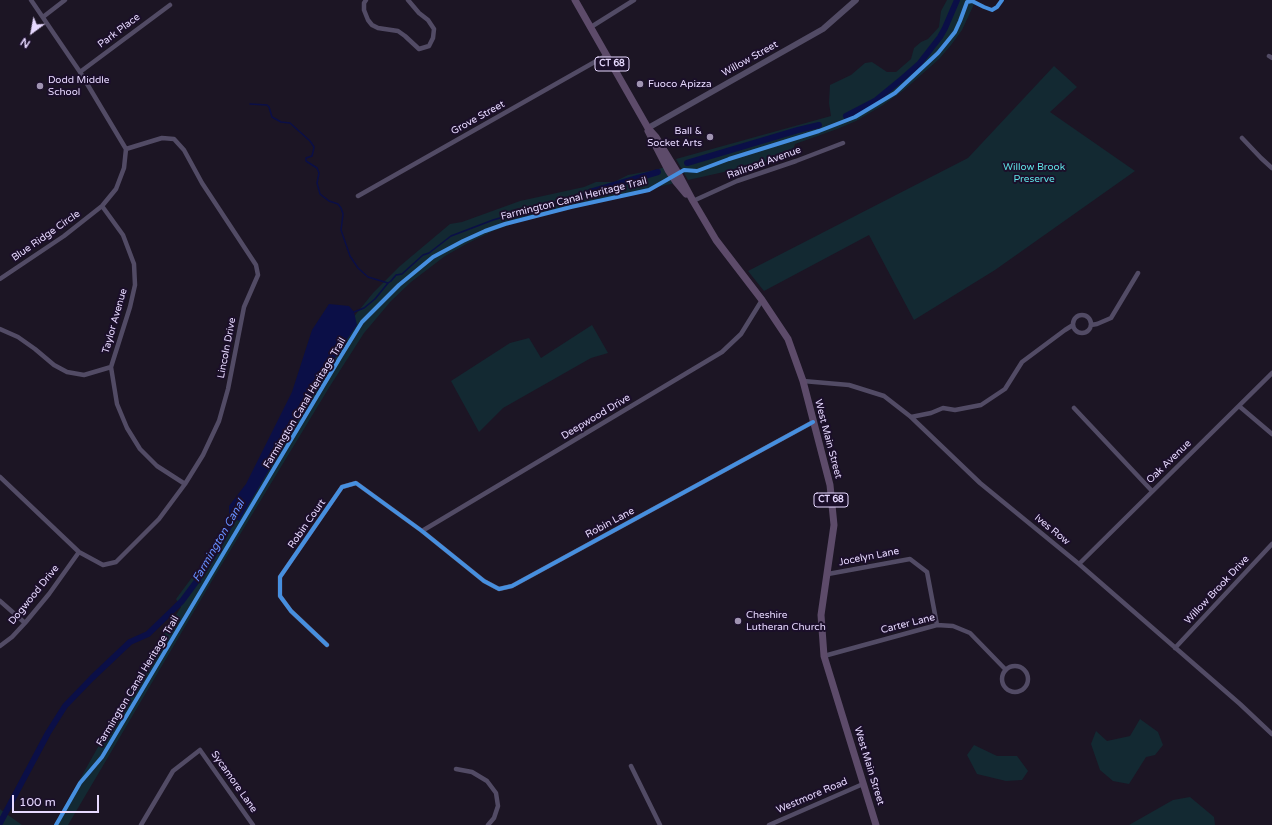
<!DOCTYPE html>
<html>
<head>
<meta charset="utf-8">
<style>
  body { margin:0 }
  #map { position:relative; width:1272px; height:825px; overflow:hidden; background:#1c1524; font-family:"Varela Round",sans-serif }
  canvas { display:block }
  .north { position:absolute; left:12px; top:12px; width:40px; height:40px; -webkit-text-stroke:3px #1b0f2a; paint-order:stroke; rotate:212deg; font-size:11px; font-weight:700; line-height:16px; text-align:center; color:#e7d9ff }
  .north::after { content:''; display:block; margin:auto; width:14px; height:18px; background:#e7d9ff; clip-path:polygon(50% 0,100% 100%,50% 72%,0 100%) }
  .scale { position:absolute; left:12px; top:795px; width:87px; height:18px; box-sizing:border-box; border:2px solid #e7d9ff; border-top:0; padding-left:5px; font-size:12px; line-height:14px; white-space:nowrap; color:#e7d9ff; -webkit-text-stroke:3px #1b0f2a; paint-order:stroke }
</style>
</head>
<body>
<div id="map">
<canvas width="1272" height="825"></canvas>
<div class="north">N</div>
<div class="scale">100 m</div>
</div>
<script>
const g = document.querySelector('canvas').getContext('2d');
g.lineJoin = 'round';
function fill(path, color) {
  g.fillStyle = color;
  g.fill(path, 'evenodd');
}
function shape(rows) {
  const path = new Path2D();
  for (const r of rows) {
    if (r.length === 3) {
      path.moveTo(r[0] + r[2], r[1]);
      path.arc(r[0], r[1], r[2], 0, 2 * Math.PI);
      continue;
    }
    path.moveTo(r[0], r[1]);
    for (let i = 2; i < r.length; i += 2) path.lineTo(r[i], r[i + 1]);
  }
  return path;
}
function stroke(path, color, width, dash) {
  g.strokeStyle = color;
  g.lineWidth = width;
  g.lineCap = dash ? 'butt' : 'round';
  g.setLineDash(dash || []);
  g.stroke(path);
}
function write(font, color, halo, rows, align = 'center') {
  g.font = font + ' "Varela Round",sans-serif';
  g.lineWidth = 4;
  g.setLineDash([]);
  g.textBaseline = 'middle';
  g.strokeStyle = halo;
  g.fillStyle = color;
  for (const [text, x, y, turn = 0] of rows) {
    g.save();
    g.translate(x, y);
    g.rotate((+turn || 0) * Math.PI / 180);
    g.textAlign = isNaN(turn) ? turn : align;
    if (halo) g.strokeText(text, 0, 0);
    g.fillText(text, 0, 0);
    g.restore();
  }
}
const green = shape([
  [947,0,976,0,962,30,951,45,939,59,904,90,883,105,856,121,837,129,795,144,791,157,688,180,676,159,831,116,829,103,830,85,851,75,865,63,872,62,887,72,896,72,911,59,914,48,921,42,928,39,939,27,941,11],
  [1054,66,1077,87,1050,112,1135,171,995,270,914,320,869,235,764,291,748,271,968,158],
  [665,167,675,183,554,210,523,220,493,231,468,243,445,256,411,282,391,301,364,333,330,386,216,574,68,825,54,825,137,678,181,607,176,599,202,564,293,408,348,324,373,293,400,266,450,224,462,222,520,201,584,187,596,182,614,182,628,175,655,170],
  [592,325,608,353,591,358,503,408,479,432,451,381,510,343,529,338,541,358],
  [1140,719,1158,732,1163,745,1155,755,1146,757,1129,784,1113,781,1100,770,1091,744,1096,731,1107,741,1130,736],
  [974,745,997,756,1017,756,1028,771,1022,780,1006,781,977,774,967,755],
  [1190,797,1214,817,1215,825,1129,825,1173,800],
  [0,809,1,810,22,825,0,825]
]);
const water = shape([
  [329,304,349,306,354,312,357,325,341,348,239,521,229,515,229,506,246,484,292,392,312,330]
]);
const stream = shape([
  [250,104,267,105,269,107,272,117,281,122,290,123,310,141,314,147,313,152,312,156,306,158,306,161,317,168,319,173,317,183,320,194,329,201,338,204,341,208,343,214,341,230,350,256,358,268,368,277,388,283],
  [354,312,364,308,375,299,388,283,391,281,396,275,402,274,423,255,429,253,451,236,493,220,590,192]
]);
const canal = shape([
  [846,116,875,101,903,78,919,64,940,37,945,28,957,0],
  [687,163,798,130,819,125],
  [590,192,658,172],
  [0,823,48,733,65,706,92,678,130,642,148,634,182,601,199,578,216,551,237,511]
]);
const minor = shape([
  [31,0,80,72,126,149],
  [366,0,364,3,364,10,368,20,372,25,378,28,398,31,405,36,419,49,429,46,433,38,434,29,428,20,419,13,408,0],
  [43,17,65,0],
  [591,27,634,0],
  [1269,56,1272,58],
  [80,72,170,5],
  [1242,138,1261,158,1272,168],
  [358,196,607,55],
  [693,201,737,181,796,161,843,143],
  [102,206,123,235,134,264,135,285,130,307,111,367,117,404,127,428,140,449,157,466,185,484],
  [0,279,64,236,102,206,116,189,124,168,126,149],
  [1082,324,9],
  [1091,325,1097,324,1111,318,1138,273],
  [0,329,18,337,35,349,54,365,67,372,84,375,111,367],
  [803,381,849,385,884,396,911,417,980,483,1079,564,1240,704,1272,734],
  [1239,406,1272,434],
  [1074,408,1152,491],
  [911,417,931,413,943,408,955,410,981,405,1005,389,1022,362,1065,330,1073,325],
  [0,477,79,552,103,565,116,562,159,519,185,484,203,455,219,421,228,389,244,307,258,275,256,265,202,183,184,150,174,139,162,138,126,149],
  [422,531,722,352,741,334,762,300],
  [1079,564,1272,373],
  [828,574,910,559,927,572,937,625],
  [0,601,25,623],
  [327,645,291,611,280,596,280,577,342,487,356,483,422,531,484,581,499,589,512,586,813,422],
  [0,646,12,637,25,623,49,594,79,552],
  [1175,648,1272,544],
  [824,656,937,625,953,626,970,633,1006,670],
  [1015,679,13],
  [631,766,660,825],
  [456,769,472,772,487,781,496,793,498,806,494,818,488,825],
  [141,825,173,771,200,750,253,825],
  [769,825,863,784]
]);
const tertiary = shape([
  [648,128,823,29,856,0]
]);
const primary = shape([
  [575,0,648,128,656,137,678,173,693,201,716,240,762,300,788,339,803,381,830,485,834,525,821,615,824,656,876,825],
  [648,131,668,170,676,182,686,194]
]);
const cycleway = shape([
  [327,645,291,611,280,596,280,577,342,487,356,483,422,531,484,581,499,589,512,586,813,422],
  [56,825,80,783,102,757,341,356,362,322,399,285,433,257,463,241,485,231,505,224,571,207,649,190,684,170,697,171,729,159,819,131,855,117,895,93,938,53,955,32,960,21,967,2,972,1,984,7,992,10,997,7,1002,0]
]);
const markers = [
  [640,84,4,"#a094b2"],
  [40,86,4,"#a094b2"],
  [710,137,4,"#a094b2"],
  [738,621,4,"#a094b2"]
];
const shields = [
  [612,64,34],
  [831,500,34]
];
const shieldNames = [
  ["CT 68",612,64],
  ["CT 68",831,500]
];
const streetNames = [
  ["Park Place",119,31,-37],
  ["Willow Street",750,59,-29],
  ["Grove Street",478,118,-29],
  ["Railroad Avenue",764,163,-20],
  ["Farmington Canal Heritage Trail",574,199,-14],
  ["Blue Ridge Circle",46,236,-35],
  ["Taylor Avenue",115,321,-74],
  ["Lincoln Drive",227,348,-79],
  ["Farmington Canal Heritage Trail",305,403,-59],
  ["Deepwood Drive",596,417,-31],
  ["West Main Street",828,439,75],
  ["Oak Avenue",1169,462,-44],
  ["Robin Lane",610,523,-28],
  ["Robin Court",307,524,-55],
  ["Ives Row",1052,530,39],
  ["Jocelyn Lane",869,557,-11],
  ["Willow Brook Drive",1217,590,-47],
  ["Dogwood Drive",34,595,-51],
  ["Carter Lane",908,624,-14],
  ["Farmington Canal Heritage Trail",138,681,-59],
  ["West Main Street",869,766,73],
  ["Sycamore Lane",234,782,55],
  ["Westmore Road",812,796,-23]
];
const poiNames = [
  ["Dodd Middle",48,80],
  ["School",48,92],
  ["Fuoco Apizza",648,84],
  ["Ball &",702,131,"right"],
  ["Socket Arts",702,143,"right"],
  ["Cheshire",746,615],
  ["Lutheran Church",746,627]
];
const parkNames = [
  ["Willow Brook",1034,167],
  ["Preserve",1034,179]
];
const waterNames = [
  ["Farmington Canal",219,541,-60]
];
fill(green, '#132932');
fill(water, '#0b0f47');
stroke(stream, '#0b0f47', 1.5);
stroke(canal, '#0b0f47', 6);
stroke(minor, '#524b65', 4.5);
stroke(tertiary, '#524b65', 6);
stroke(primary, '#5d4b6a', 7);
stroke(cycleway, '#468fdf', 4);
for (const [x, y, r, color] of markers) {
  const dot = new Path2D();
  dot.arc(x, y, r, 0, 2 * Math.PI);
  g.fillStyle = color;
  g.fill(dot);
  stroke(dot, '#1b0f2a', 1.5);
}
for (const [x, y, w] of shields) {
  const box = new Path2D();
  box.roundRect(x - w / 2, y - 7, w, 14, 3);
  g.fillStyle = '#1b0f2a';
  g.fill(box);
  stroke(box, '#e7d9ff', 1);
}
write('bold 9px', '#e7d9ff', null, shieldNames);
write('10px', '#e7d9ff', '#1b0f2a', streetNames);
write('10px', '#e7d9ff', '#1b0f2a', poiNames, 'left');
write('10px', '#5fe2e5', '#1b0f2a', parkNames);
write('italic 11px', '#678fff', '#1b0f2a', waterNames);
</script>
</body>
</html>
